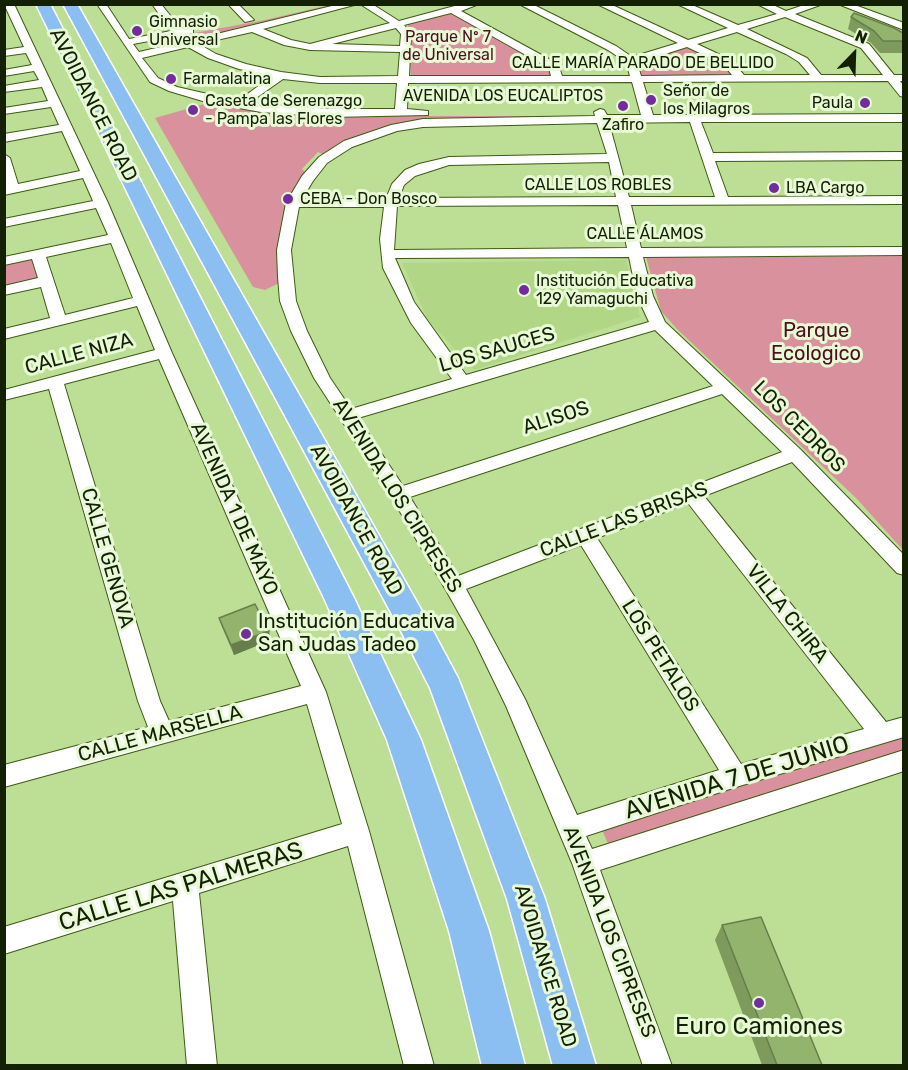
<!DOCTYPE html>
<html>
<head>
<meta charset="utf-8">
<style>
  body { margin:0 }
  #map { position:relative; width:908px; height:1070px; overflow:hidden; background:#bcdf95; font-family:Rubik,sans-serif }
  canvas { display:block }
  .frame { position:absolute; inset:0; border:6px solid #142004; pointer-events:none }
  .north { position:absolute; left:824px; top:24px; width:60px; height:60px; -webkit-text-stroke:4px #e7fad5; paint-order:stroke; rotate:23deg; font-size:16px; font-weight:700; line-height:24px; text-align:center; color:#142004 }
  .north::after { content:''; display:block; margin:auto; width:21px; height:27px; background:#142004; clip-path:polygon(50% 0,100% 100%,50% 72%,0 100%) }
</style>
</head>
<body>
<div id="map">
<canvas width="908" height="1070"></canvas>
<div class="frame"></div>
<div class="north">N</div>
</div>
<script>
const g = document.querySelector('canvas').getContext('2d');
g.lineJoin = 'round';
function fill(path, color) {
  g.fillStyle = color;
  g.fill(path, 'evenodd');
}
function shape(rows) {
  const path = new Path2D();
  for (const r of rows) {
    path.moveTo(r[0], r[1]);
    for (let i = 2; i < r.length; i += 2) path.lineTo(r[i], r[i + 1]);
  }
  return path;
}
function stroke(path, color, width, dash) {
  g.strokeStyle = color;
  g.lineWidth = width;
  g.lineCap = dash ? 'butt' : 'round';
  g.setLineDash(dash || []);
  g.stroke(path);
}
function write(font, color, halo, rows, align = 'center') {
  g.font = font + ' Rubik,sans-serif';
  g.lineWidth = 6;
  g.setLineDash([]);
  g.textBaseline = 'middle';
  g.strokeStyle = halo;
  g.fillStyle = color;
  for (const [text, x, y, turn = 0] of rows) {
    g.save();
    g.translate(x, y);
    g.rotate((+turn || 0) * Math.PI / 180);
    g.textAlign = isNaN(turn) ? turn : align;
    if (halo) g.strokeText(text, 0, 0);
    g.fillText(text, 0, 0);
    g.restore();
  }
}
const built = shape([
  [626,260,640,317,474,370,428,320,402,263]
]);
const green = shape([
  [330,5,347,5,199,39,190,37,194,33,260,21],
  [453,13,553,68,555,77,411,77,408,24],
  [688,47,725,64,733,76,641,76,635,63],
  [211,102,337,116,593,116,405,123,372,131,324,155,318,152,302,169,306,173,281,282,265,290,253,287,155,118],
  [903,256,904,256,903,550,856,498,677,329,661,311,646,257],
  [33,257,41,281,5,290,5,262],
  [903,735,903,751,610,848,602,830,744,783]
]);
const minor = shape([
  [4,4,14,4,108,203,172,353,326,692,369,831,434,1066,404,1066,348,846,199,893,217,1066,187,1066,173,901,4,954,4,927,342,824,307,704,4,787,4,765,148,727,138,701,49,389,4,400,4,390,155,350,137,306,4,339,4,329,50,318,41,287,4,295,4,286,38,278,32,259,4,265,4,257,108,235,96,208,4,227,4,219,93,201,83,178,4,195,4,154,10,158,18,184,80,171,62,131,4,142,4,134,59,125,51,107,4,114,4,108,48,101,42,87,4,92,4,86,39,80,34,71,4,76,4,70,32,65,26,53,4,56,4,50,24,47,4,4],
  [111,243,133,298,65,315,46,257,111,243],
  [159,359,301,686,169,721,160,701,64,384,159,359],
  [97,4,106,4,129,39,171,31,152,4,161,4,181,29,193,29,193,33,186,35,192,40,340,4,358,4,263,29,291,40,310,44,390,23,360,4,372,4,399,21,462,4,479,4,461,11,558,64,562,76,630,76,626,62,608,50,519,4,532,4,616,46,632,57,678,43,597,4,610,4,688,40,728,28,677,4,690,4,738,25,777,14,757,4,771,4,786,11,807,4,823,4,795,14,869,44,894,75,904,75,904,81,900,81,904,86,904,97,900,96,888,81,643,82,653,115,904,114,904,122,701,122,713,153,904,152,904,160,715,161,728,197,904,196,904,204,631,205,641,248,904,247,904,255,643,257,653,296,665,322,801,450,904,555,904,575,897,573,792,462,704,496,886,722,904,717,904,737,736,787,586,836,592,849,904,750,904,771,600,870,672,1066,643,1066,572,863,506,706,474,640,447,592,392,498,314,378,291,331,280,301,278,277,277,250,286,203,302,176,319,157,344,141,391,125,423,119,595,116,594,112,600,109,604,110,607,115,641,115,632,82,408,83,407,109,428,111,428,115,331,117,261,112,206,102,169,91,150,82,97,4],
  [451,13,549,68,551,76,409,76,411,34,404,25,451,13],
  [785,17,861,48,883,75,821,75,807,58,747,29,785,17],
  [396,28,401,34,400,46,332,44,396,28],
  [252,32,284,45,310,50,400,52,398,76,320,77,281,72,246,64,216,54,199,44,252,32],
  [737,32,786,54,799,62,810,75,744,75,731,60,697,44,737,32],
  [176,36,182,42,139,52,133,44,176,36],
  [188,47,208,58,239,69,272,76,238,101,177,87,158,78,142,58,188,47],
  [687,47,723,64,732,75,641,76,637,63,687,47],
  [283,79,320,83,397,83,395,109,331,109,249,103,283,79],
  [690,122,715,197,629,197,609,123,690,122],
  [597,123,607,154,449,157,419,164,405,170,392,184,386,199,302,199,313,181,327,163,352,147,397,131,423,127,597,123],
  [609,162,616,197,399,198,404,185,415,176,449,165,609,162],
  [618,205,627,248,394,250,397,206,618,205],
  [299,207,384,207,380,239,383,268,411,323,452,379,351,409,330,378,307,331,296,301,291,250,299,207],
  [629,257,637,296,649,322,466,375,414,302,395,258,629,257],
  [655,330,713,386,403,486,358,418,655,330],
  [722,394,782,452,458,576,410,497,722,394],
  [688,503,864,729,741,764,597,538,688,503],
  [581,545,719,770,577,815,525,699,466,589,581,545],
  [228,4,238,4,254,20,245,22,228,4],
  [838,4,852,4,904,23,904,30,838,4]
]);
const highway = shape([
  [36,4,50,4,354,598,421,740,489,931,525,1066,482,1066,449,931,387,740,324,598,36,4],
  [63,4,77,4,427,620,458,678,545,899,596,1066,553,1066,507,899,430,688,402,633,63,4]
]);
const wall = shape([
  [851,17,903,33,903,53,880,53,871,43,848,29],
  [219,618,271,640,234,655,222,627],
  [722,925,822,1065,762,1065,715,940]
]);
const shadedWall = shape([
  [269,631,271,640,234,655,231,645]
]);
const building = shape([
  [854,13,894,28,903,33,903,41,883,41,874,31,851,17,854,13],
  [255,604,269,631,231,645,219,618,255,604],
  [761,917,822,1065,777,1065,722,925,761,917]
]);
const markers = [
  [137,31,6,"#732c9f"],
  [171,79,6,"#732c9f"],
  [651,100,6,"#732c9f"],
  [865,103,6,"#732c9f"],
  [623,106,6,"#732c9f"],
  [193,110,6,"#732c9f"],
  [774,188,6,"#732c9f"],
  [288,199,6,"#732c9f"],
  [524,290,6,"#732c9f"],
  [246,634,6,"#732c9f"],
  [759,1003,6,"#732c9f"]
];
const farPoinames = [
  ["Gimnasio",149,22],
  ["Universal",149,40],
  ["Farmalatina",183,79],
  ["Señor de",663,91],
  ["los Milagros",663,109],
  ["Caseta de Serenazgo",205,101],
  ["- Pampa las Flores",205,119],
  ["Paula",853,103,"right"],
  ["Zafiro",623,125,"center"],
  ["LBA Cargo",786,188],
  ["CEBA - Don Bosco",300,199],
  ["Institución Educativa",536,281],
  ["129 Yamaguchi",536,299]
];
const farParknames = [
  ["Parque Nº 7",448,37],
  ["de Universal",448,55]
];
const farStreetnames = [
  ["CALLE MARÍA PARADO DE BELLIDO",643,63],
  ["AVENIDA LOS EUCALIPTOS",503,96],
  ["CALLE LOS ROBLES",598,185],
  ["CALLE ÁLAMOS",645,234]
];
const streetNames = [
  ["AVOIDANCE ROAD",93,105,63],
  ["LOS SAUCES",497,350,-16],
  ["CALLE NIZA",79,354,-15],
  ["ALISOS",556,418,-18],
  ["LOS CEDROS",799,427,45],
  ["AVENIDA LOS CIPRESES",397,496,58],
  ["AVENIDA 1 DE MAYO",234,509,66],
  ["AVOIDANCE ROAD",356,520,61],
  ["CALLE LAS BRISAS",624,520,-21],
  ["CALLE GENOVA",107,558,74],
  ["VILLA CHIRA",787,614,52],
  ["LOS PETALOS",660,656,58],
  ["CALLE MARSELLA",160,734,-15],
  ["AVENIDA LOS CIPRESES",609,932,69],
  ["AVOIDANCE ROAD",545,966,73]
];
const parkNames = [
  ["Parque",816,331],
  ["Ecologico",816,354]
];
const poiNames = [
  ["Institución Educativa",258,622],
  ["San Judas Tadeo",258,645]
];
const nearStreetnames = [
  ["AVENIDA 7 DE JUNIO",737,778,-17],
  ["CALLE LAS PALMERAS",181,887,-17]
];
const nearPoinames = [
  ["Euro Camiones",759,1027]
];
fill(built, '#b1d685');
fill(green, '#d9929d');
stroke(minor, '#3e5b11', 2);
stroke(highway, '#fff', 3);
fill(minor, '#fff');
fill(highway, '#8cbff1');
fill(wall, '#7e9b5d');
fill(shadedWall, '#677e4c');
fill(building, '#93b46c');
stroke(building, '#677e4c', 1.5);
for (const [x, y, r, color] of markers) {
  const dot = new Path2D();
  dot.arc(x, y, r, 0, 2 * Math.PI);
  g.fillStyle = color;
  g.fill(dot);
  stroke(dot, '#e7fad5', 2);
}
write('16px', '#142004', '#e7fad5', farPoinames, 'left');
write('16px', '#4d0e20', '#e7fad5', farParknames);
write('16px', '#142004', '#e7fad5', farStreetnames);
write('20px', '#142004', '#e7fad5', streetNames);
write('20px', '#4d0e20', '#e7fad5', parkNames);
write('20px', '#142004', '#e7fad5', poiNames, 'left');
write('24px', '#142004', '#e7fad5', nearStreetnames);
write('24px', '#142004', '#e7fad5', nearPoinames);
</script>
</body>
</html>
